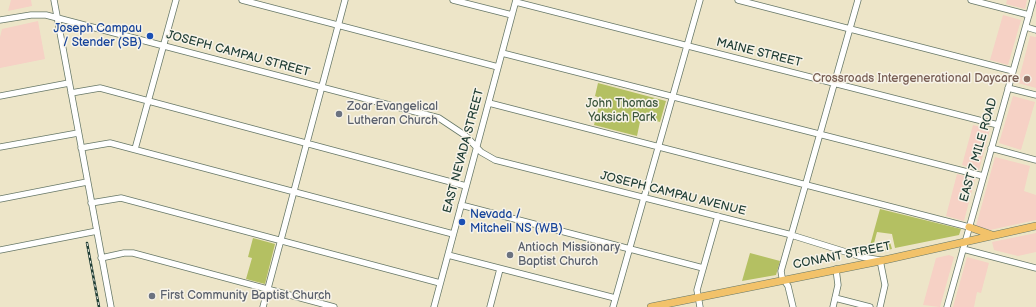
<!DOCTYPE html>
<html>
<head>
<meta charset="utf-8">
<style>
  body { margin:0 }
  canvas { display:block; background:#ede5c8 }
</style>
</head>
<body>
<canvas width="1036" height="307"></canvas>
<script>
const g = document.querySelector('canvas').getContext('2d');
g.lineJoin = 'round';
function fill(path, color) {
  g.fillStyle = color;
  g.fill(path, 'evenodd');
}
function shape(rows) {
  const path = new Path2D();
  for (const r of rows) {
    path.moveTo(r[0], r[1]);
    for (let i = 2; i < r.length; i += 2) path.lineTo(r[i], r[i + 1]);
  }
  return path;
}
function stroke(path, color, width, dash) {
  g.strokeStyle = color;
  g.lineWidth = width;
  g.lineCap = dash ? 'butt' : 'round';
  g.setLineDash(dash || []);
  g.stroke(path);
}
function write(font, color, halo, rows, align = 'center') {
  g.font = font + ' "Balsamiq Sans",sans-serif';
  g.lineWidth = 3;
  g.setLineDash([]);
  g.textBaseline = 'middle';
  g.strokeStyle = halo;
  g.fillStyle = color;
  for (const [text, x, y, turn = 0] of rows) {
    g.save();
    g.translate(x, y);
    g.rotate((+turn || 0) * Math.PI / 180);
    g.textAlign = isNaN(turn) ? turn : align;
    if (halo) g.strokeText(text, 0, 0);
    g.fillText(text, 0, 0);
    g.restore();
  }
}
const built = shape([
  [11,0,31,0,32,6,8,11],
  [1007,0,1027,0,1025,9,1006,4],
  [1003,15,1021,20,1008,65,990,60],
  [38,21,45,59,0,68,0,37,2,29],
  [1030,36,1036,37,1036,88,1018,83],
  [1013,96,1035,102,1021,150,999,143],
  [973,125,990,129,979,170,962,165],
  [995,157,1030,166,1024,191,1036,195,1036,220,990,230,976,226],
  [957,174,975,179,964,221,946,216],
  [1036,233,1036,252,1018,256,994,250,992,242],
  [949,255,954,257,940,307,923,305,936,258],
  [967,257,989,263,981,293,977,292,974,307,953,307]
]);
const green = shape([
  [598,83,666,101,660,122,641,117,637,136,594,125,599,106,601,107,603,99,595,96],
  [880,209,961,229,959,235,895,248,892,234,877,232,873,247,885,249,886,240,890,242,892,249,877,252,869,249],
  [253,238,275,244,265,284,246,279,252,258,248,257],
  [750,253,780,261,776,275,742,281]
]);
const minor = shape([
  [54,0,111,307],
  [242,0,498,67],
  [453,0,512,15],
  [738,0,1013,71],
  [971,0,1029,15],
  [516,2,998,125],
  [0,20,31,15,46,15,439,118,466,136,481,152,495,160,788,234,862,257,880,260],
  [1026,27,1036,30],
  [502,53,983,176],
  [1008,88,1036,95],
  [71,93,100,88,466,186],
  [0,96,69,83],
  [489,103,969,227],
  [0,147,78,133],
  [81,148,110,143,453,234],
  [991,148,1036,160],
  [135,149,176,0],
  [0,199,87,182],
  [91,203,121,198,440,283],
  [461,205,703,268],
  [963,249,1036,268],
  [0,250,97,231],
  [448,255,615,298],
  [101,258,124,253,133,253,334,307],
  [835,298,870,307],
  [263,307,345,0],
  [434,307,516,0],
  [490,307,500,269],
  [613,307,700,0],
  [700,307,697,290,718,216],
  [793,307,788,286,782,277,781,271,858,0],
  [833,307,838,285,836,269],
  [880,307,885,285,880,260],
  [947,307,1033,0]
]);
const major = shape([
  [969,227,992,235],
  [651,307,880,261,1036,226]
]);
const rail = shape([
  [87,243,99,307]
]);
const markers = [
  [150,36,4,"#1a4fb4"],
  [1027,79,4,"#8d6e63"],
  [339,114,4,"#6b7280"],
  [462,222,4,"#1a4fb4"],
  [510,255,4,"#6b7280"],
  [152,296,4,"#6b7280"]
];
const transitNames = [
  ["Joseph Campau",142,29],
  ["/ Stender (SB)",142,43],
  ["Nevada /",470,215,"left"],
  ["Mitchell NS (WB)",470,229,"left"]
];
const streetNames = [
  ["MAINE STREET",759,53,14],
  ["JOSEPH CAMPAU STREET",238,54,15],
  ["EAST 7 MILE ROAD",979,150,-74],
  ["EAST NEVADA STREET",464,151,-75],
  ["JOSEPH CAMPAU AVENUE",673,194,14],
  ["CONANT STREET",842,256,-11]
];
const educationNames = [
  ["Crossroads Intergenerational Daycare",1019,79]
];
const parkNames = [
  ["John Thomas",622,104],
  ["Yaksich Park",622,118]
];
const worshipNames = [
  ["Zoar Evangelical",347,107],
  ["Lutheran Church",347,121],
  ["Antioch Missionary",518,248],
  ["Baptist Church",518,262],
  ["First Community Baptist Church",160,296]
];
fill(built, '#f6d1c5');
fill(green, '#b4c062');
stroke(minor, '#677868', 7);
stroke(major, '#677868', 8);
stroke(minor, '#fff', 5.5);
stroke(major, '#f2c26a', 7);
stroke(rail, '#1f3d34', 2.5);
stroke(rail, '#f7f3e8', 1, [3]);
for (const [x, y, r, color] of markers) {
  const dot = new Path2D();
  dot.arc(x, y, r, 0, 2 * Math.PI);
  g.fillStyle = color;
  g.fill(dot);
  stroke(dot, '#f7f3e8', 1.5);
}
write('12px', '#164399', '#f7f3e8', transitNames, 'right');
write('12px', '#1f3d34', '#f7f3e8', streetNames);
write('12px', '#785e54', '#f7f3e8', educationNames, 'right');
write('12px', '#3d573d', '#f7f3e8', parkNames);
write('12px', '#5b616d', '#f7f3e8', worshipNames, 'left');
</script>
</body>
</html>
